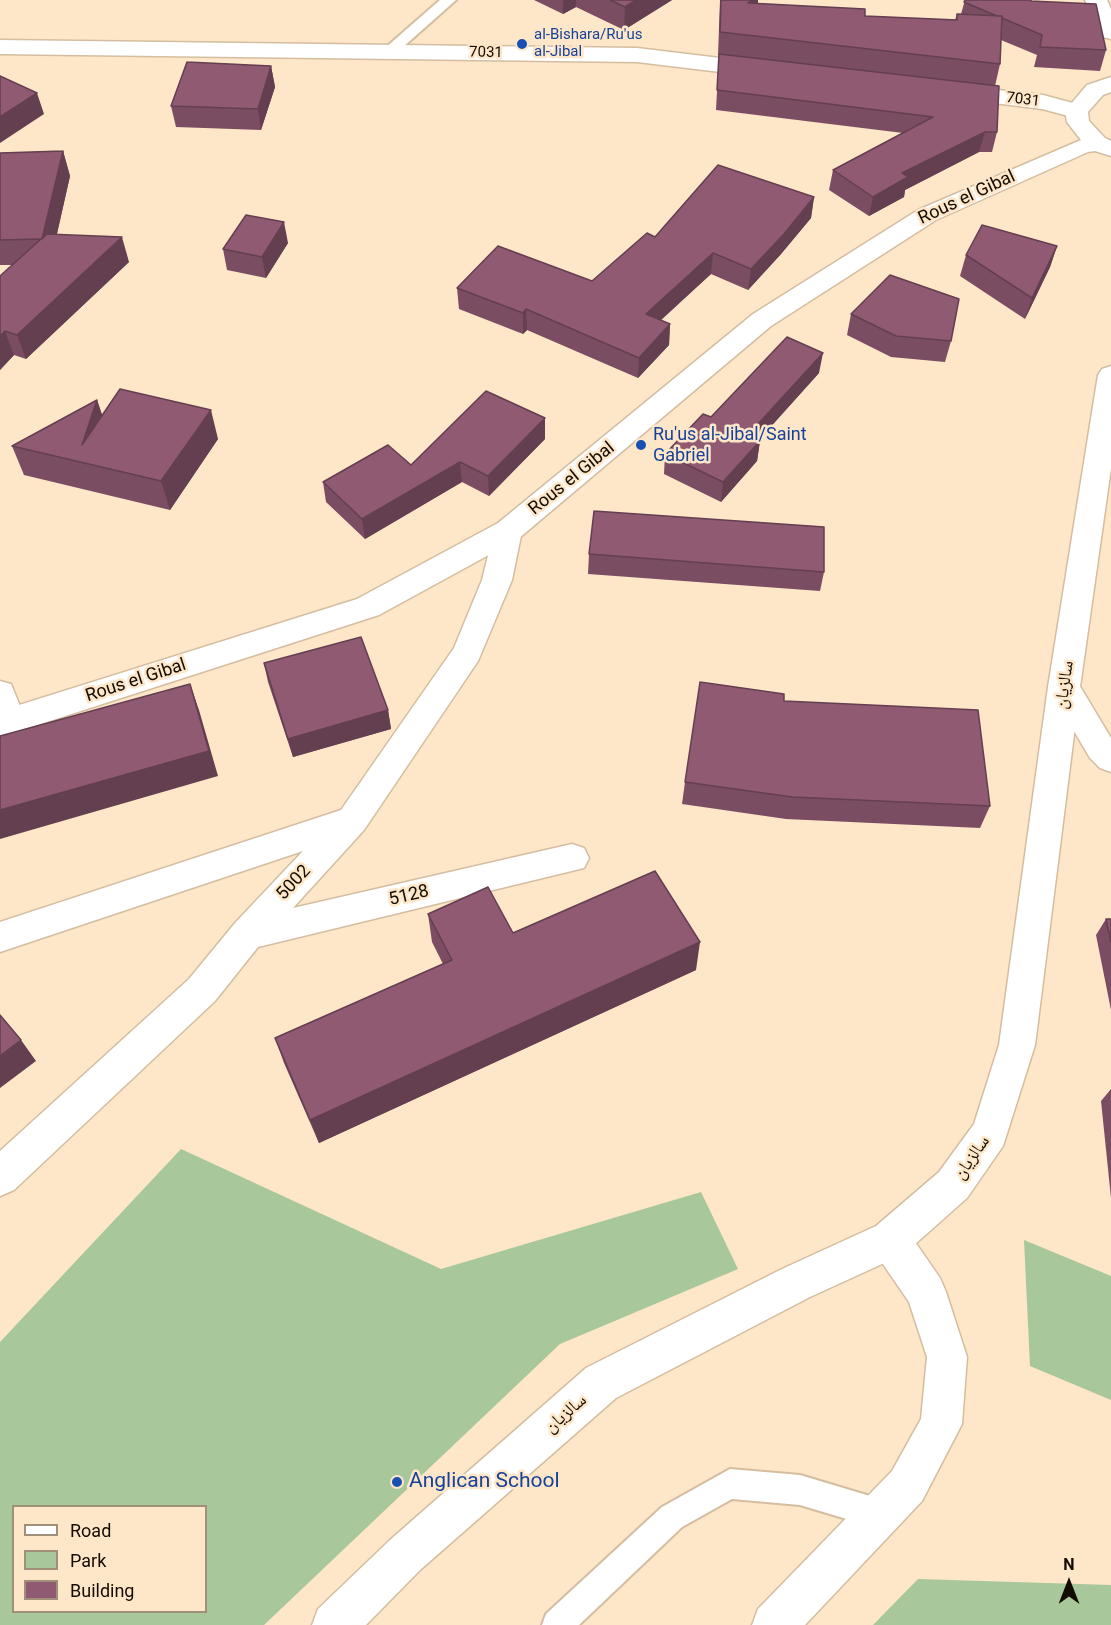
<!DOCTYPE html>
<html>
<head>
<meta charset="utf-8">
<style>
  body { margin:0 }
  #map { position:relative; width:1111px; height:1625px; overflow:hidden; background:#fee6c8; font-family:Roboto,sans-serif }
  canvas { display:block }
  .legend { position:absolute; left:12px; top:1505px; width:195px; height:108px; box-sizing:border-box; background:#fee6c8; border:2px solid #a08f79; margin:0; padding:8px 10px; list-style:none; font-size:18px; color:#140c03 }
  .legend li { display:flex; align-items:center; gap:12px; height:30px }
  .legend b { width:30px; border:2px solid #a08f79 }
  .north { position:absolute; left:1039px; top:1553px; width:60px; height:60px; -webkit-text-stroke:4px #fee6c8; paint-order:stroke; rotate:0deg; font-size:16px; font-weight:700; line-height:24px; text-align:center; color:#140c03 }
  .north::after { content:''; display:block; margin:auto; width:21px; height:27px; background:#140c03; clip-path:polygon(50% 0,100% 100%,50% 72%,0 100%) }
</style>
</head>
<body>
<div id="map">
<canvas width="1111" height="1625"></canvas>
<ul class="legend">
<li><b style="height:8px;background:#fff"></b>Road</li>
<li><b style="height:16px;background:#a8c79a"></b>Park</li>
<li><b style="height:16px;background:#8f5a72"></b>Building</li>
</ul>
<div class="north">N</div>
</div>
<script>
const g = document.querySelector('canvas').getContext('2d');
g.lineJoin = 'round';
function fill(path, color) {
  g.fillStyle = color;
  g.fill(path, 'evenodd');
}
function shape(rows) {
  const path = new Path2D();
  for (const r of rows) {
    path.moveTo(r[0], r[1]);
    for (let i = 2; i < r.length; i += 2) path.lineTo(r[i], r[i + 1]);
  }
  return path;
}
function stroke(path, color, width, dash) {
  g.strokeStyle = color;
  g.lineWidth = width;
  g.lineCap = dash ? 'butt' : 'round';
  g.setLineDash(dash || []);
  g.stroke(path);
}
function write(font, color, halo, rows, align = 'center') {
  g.font = font + ' Roboto,"Noto Naskh Arabic",sans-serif';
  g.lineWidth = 5;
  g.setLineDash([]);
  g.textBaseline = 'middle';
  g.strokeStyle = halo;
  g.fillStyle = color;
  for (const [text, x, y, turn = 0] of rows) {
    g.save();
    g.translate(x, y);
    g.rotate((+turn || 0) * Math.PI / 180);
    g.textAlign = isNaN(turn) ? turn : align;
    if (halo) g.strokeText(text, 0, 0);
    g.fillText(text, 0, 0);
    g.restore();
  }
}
const green = shape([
  [181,1149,441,1269,701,1192,738,1269,560,1344,264,1625,0,1625,0,1342],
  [14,1506,206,1506,206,1612,14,1612],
  [1024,1240,1111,1276,1111,1400,1030,1366],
  [918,1579,1111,1585,1111,1625,873,1625]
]);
const service = shape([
  [440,0,456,0,394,55,384,55,382,52,384,49,440,0],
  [730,1469,800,1475,880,1499,890,1504,895,1514,890,1524,880,1529,800,1505,732,1499,682,1527,579,1625,542,1625,546,1614,662,1507,730,1469]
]);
const minor = shape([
  [1085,0,1107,0,1111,9,1111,39,1103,37,1100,32,1085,0],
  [0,40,637,48,762,63,770,65,773,70,770,75,762,77,637,62,0,54,0,40],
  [954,85,1043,95,1084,106,1087,111,1084,116,1076,118,1042,109,946,97,943,92,946,87,954,85],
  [508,520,518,523,522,531,512,580,478,661,364,830,293,908,572,844,584,848,589,858,584,868,258,947,215,1001,14,1190,0,1196,0,1151,189,979,235,923,303,851,0,952,0,922,341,810,454,648,482,580,494,531,498,523,508,520],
  [1064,675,1075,678,1111,738,1111,772,1100,768,1090,758,1048,687,1053,678,1064,675],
  [0,681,11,684,26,721,21,730,10,734,0,730,0,681],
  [890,1220,904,1226,940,1278,946,1292,967,1357,962,1424,922,1501,805,1625,752,1625,758,1609,892,1471,921,1419,927,1357,909,1302,876,1254,870,1240,876,1226,890,1220]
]);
const tertiary = shape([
  [1111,77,1111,92,1103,95,1088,112,1089,121,1105,138,1111,141,1111,156,1095,151,1088,152,936,220,771,326,518,539,379,615,0,737,0,711,357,599,498,523,753,314,918,210,1081,140,1067,122,1065,111,1087,85,1111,77],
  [1111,366,1111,468,1080,687,1035,1045,1003,1146,967,1198,904,1254,810,1297,616,1398,420,1570,366,1625,312,1625,318,1609,390,1540,586,1368,782,1269,876,1226,939,1172,974,1124,999,1045,1048,687,1098,375,1102,369,1111,366]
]);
const wall = shape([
  [534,0,672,0,624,30,576,7,563,14],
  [720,0,758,0,758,3,865,16,955,20,957,14,961,14,965,0,1031,1,1106,50,1100,71,1034,67,1037,55,1001,40,1000,64,995,86,997,132,992,152,979,152,905,190,904,197,869,216,829,190,833,170,903,133,716,110,719,55,718,55],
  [271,66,275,87,261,130,176,127,171,106],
  [63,151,70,176,57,234,129,262,26,359,14,355,0,370,12,265,0,265,0,153],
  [814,197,811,218,781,254,748,290,711,274,660,320,670,324,669,345,638,378,527,330,523,334,459,309,457,288,592,281,655,237],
  [288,243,266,278,227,270,223,249],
  [1057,246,1050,267,1025,319,960,276,966,255],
  [851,314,951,341,945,362,891,357,847,335],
  [819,373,759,440,760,441,757,461,721,502,664,474,665,454,711,417],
  [97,400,102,415,218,439,170,510,24,475,12,446],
  [545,439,489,496,462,482,365,539,326,502,323,482],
  [589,554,824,572,820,591,588,574],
  [264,663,388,710,391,729,293,757,268,682],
  [685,782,990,806,980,828,786,819,682,804],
  [428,914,513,933,696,970,319,1143,284,1063,275,1038,443,964,432,942],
  [1106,919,1111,919,1111,1010,1096,935],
  [1111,1089,1111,1198,1101,1101]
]);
const shadedWall = shape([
  [563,0,576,0,576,7,563,14],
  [636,0,672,0,624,30,625,7],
  [753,0,758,0,756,19,748,3],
  [271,66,275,87,261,130,258,109],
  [37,93,44,114,0,143,0,117],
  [985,132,979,152,905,190,904,197,869,216,873,197,902,173],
  [63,151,70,176,50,264,42,239],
  [814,197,811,218,781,254,748,290,751,269],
  [284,222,288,243,266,278,262,257],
  [122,237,129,262,26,359,17,335],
  [1057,246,1050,267,1025,319,1032,298],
  [713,253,711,274,645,335,646,314],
  [526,309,527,330,523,334,523,313],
  [670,324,669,345,638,378,639,358],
  [5,331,14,355,0,370,0,336],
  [823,353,819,373,745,455,748,435],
  [97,400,107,429,82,445],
  [211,410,218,439,170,510,161,481],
  [545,418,545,439,489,496,488,476],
  [760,441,757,461,721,502,723,482],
  [460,462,462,482,365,539,362,519],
  [190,684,199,710,218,776,0,839,0,810],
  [388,710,391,729,293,757,288,739],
  [700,942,696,970,319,1143,310,1120],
  [21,1040,36,1061,0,1088,0,1056]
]);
const building = shape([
  [610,0,636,0,625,7,610,0],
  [721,0,753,0,748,3,865,9,865,16,957,20,957,14,1002,16,1000,64,720,32,721,0],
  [965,0,1031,0,1031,1,1096,4,1106,50,1040,47,1042,35,1002,18,1002,16,997,16,964,2,965,0],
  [719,54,999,86,997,132,985,132,902,173,908,177,873,197,833,170,933,117,717,90,719,54],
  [187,62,271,66,258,109,171,106,187,62],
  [0,76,37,93,0,117,0,76],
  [63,151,42,239,47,234,122,237,17,335,5,331,0,336,0,276,41,239,0,240,0,153,63,151],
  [718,165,814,197,784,234,751,269,713,253,646,314,670,324,639,358,526,309,523,313,457,288,498,246,592,281,647,233,655,237,718,165],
  [246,215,284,222,262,257,223,249,246,215],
  [982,225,1057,246,1032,298,966,255,982,225],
  [890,275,959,299,951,341,896,336,851,314,890,275],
  [787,337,823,353,748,435,760,441,723,482,665,454,703,414,711,417,787,337],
  [120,389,211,410,161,481,12,446,97,400,82,445,120,389],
  [486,391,545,418,488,476,460,462,362,519,323,482,388,445,411,465,486,391],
  [594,511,824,527,824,572,589,554,594,511],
  [361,637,388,710,288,739,264,663,361,637],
  [700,682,784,694,784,701,978,710,990,806,792,797,685,782,700,682],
  [190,684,209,751,0,810,0,736,190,684],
  [655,871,700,942,310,1120,275,1038,452,960,428,914,488,887,513,933,655,871],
  [1106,919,1111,919,1111,942,1106,919],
  [0,1015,21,1040,0,1056,0,1015]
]);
const markers = [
  [522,44,6,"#1a4fb4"],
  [641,445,6,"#1a4fb4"],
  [397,1482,6,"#1a4fb4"]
];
const farTransitnames = [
  ["al-Bishara/Ru'us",534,35],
  ["al-Jibal",534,52]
];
const farStreetnames = [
  ["7031",486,53,1],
  ["7031",1023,100,7]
];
const streetNames = [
  ["Rous el Gibal",967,198,-25],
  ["Rous el Gibal",572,479,-39],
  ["Rous el Gibal",136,681,-18],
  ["سالزيان",1065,685,-82],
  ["5002",294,883,-47],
  ["5128",409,896,-13],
  ["سالزيان",972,1158,-55],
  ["سالزيان",566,1414,-41]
];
const transitNames = [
  ["Ru'us al-Jibal/Saint",653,435],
  ["Gabriel",653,456]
];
const nearTransitnames = [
  ["Anglican School",409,1482]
];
fill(green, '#a8c79a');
stroke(service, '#d4bda0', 4);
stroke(minor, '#d4bda0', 3);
stroke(tertiary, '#d4bda0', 3);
fill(service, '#fff');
fill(minor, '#fff');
fill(tertiary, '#fff');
fill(wall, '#7b4d62');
fill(shadedWall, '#643f50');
fill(building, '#8f5a72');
stroke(building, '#643f50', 1.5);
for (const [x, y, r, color] of markers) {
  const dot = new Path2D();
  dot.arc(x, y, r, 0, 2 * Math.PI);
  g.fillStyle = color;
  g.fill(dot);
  stroke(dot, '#fee6c8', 2);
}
write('15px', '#164399', '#fee6c8', farTransitnames, 'left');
write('15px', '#140c03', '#fee6c8', farStreetnames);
write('18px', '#140c03', '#fee6c8', streetNames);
write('18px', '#164399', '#fee6c8', transitNames, 'left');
write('21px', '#164399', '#fee6c8', nearTransitnames, 'left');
</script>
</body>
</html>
